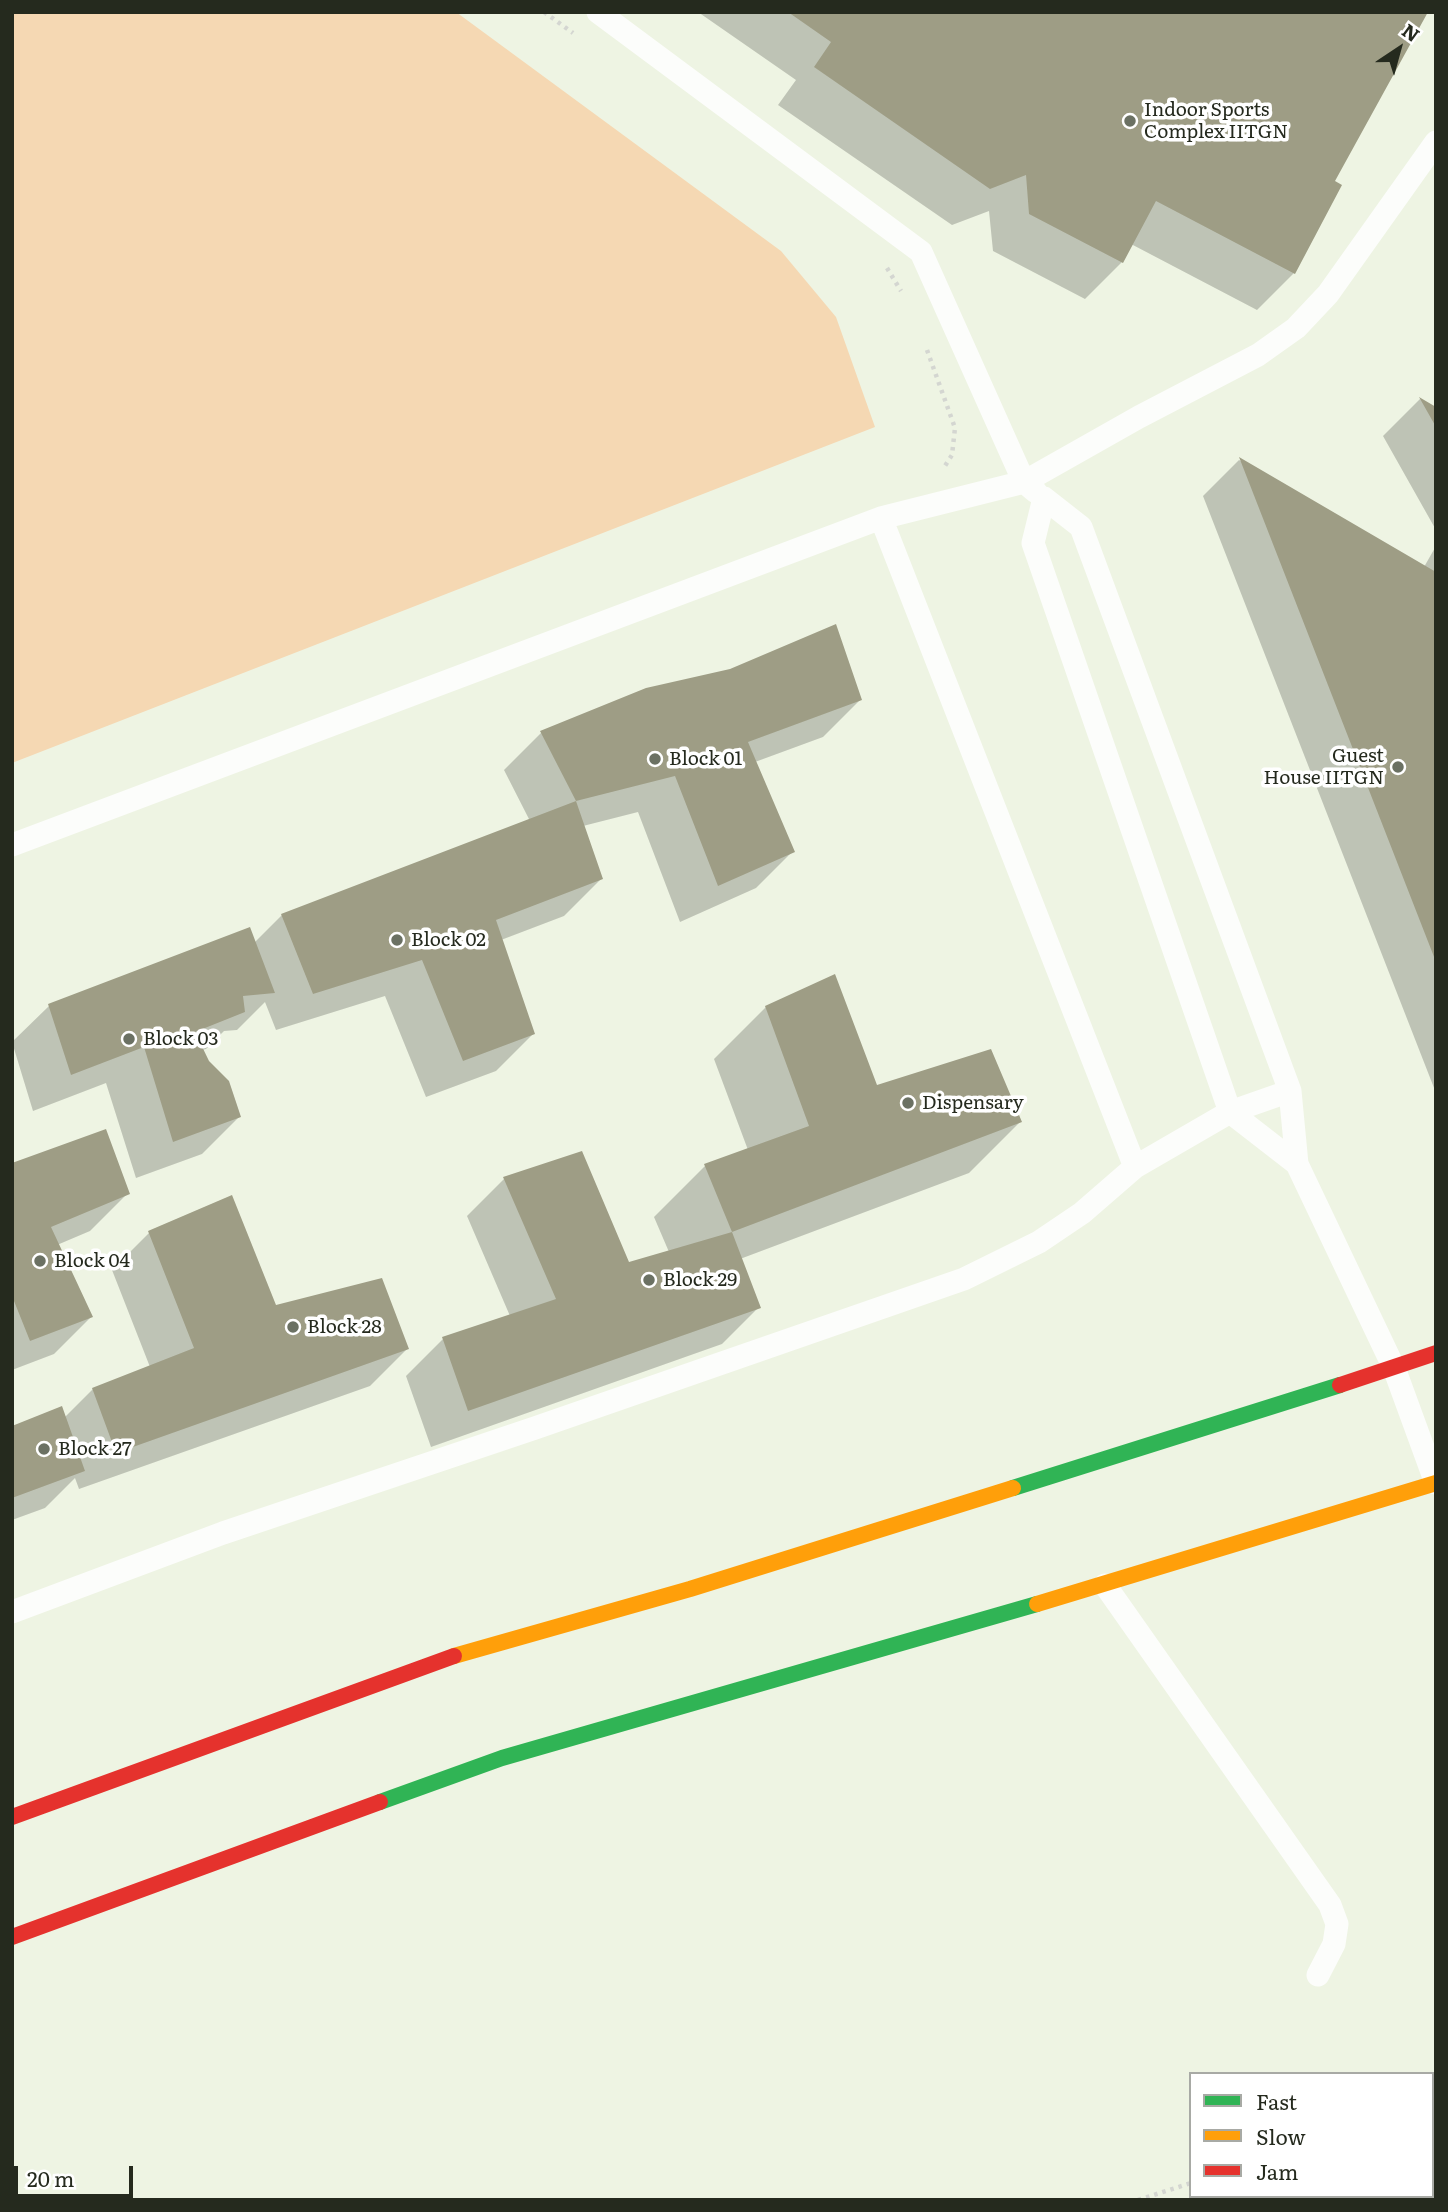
<!DOCTYPE html>
<html>
<head>
<meta charset="utf-8">
<style>
  body { margin:0 }
  #map { position:relative; width:1448px; height:2212px; overflow:hidden; background:#eef4e3; font-family:Literata,serif }
  canvas { display:block }
  .frame { position:absolute; inset:0; border:14px solid #252a1e; pointer-events:none }
  .legend { position:absolute; left:1189px; top:2072px; width:245px; height:126px; box-sizing:border-box; background:#fff; border:2px solid #a8aaa5; margin:0; padding:9px 12px; list-style:none; font-size:21px; color:#252a1e }
  .legend li { display:flex; align-items:center; gap:14px; height:35px }
  .legend b { width:35px; border:2px solid #a8aaa5 }
  .north { position:absolute; left:1364px; top:14px; width:70px; height:70px; -webkit-text-stroke:5px #fff; paint-order:stroke; rotate:36deg; font-size:19px; font-weight:700; line-height:28px; text-align:center; color:#252a1e }
  .north::after { content:''; display:block; margin:auto; width:24px; height:32px; background:#252a1e; clip-path:polygon(50% 0,100% 100%,50% 72%,0 100%) }
  .scale { position:absolute; left:14px; top:2166px; width:119px; height:32px; box-sizing:border-box; border:4px solid #252a1e; border-top:0; padding-left:9px; font-size:21px; line-height:24px; white-space:nowrap; color:#252a1e; -webkit-text-stroke:5px #fff; paint-order:stroke }
</style>
</head>
<body>
<div id="map">
<canvas width="1448" height="2212"></canvas>
<div class="frame"></div>
<ul class="legend">
<li><b style="height:9px;background:#30b455"></b>Fast</li>
<li><b style="height:9px;background:#ff9f0a"></b>Slow</li>
<li><b style="height:9px;background:#e5322d"></b>Jam</li>
</ul>
<div class="north">N</div>
<div class="scale">20 m</div>
</div>
<script>
const g = document.querySelector('canvas').getContext('2d');
g.lineJoin = 'round';
function fill(path, color) {
  g.fillStyle = color;
  g.fill(path, 'evenodd');
}
function shape(rows) {
  const path = new Path2D();
  for (const r of rows) {
    path.moveTo(r[0], r[1]);
    for (let i = 2; i < r.length; i += 2) path.lineTo(r[i], r[i + 1]);
  }
  return path;
}
function stroke(path, color, width, dash) {
  g.strokeStyle = color;
  g.lineWidth = width;
  g.lineCap = dash ? 'butt' : 'round';
  g.setLineDash(dash || []);
  g.stroke(path);
}
function write(font, color, halo, rows, align = 'center') {
  g.font = font + ' Literata,serif';
  g.lineWidth = 7;
  g.setLineDash([]);
  g.textBaseline = 'middle';
  g.strokeStyle = halo;
  g.fillStyle = color;
  for (const [text, x, y, turn = 0] of rows) {
    g.save();
    g.translate(x, y);
    g.rotate((+turn || 0) * Math.PI / 180);
    g.textAlign = isNaN(turn) ? turn : align;
    if (halo) g.strokeText(text, 0, 0);
    g.fillText(text, 0, 0);
    g.restore();
  }
}
const green = shape([
  [12,12,456,12,781,251,836,317,875,427,12,763]
]);
const shadow = shape([
  [698,12,1426,12,1332,182,1294,273,1257,310,1131,244,1122,262,1085,299,993,251,989,211,952,225,778,105,796,80],
  [1420,399,1436,409,1436,530,1383,436],
  [1239,460,1424,567,1436,546,1436,1093,1203,496],
  [860,700,823,737,755,762,793,851,756,888,680,922,638,812,583,826,601,879,564,916,501,940,533,1034,496,1071,426,1097,385,996,276,1030,265,1002,237,1030,224,1031,206,1049,202,1050,239,1117,202,1154,136,1178,106,1083,33,1111,12,1042,49,1006,254,943,282,915,530,821,504,770,541,733],
  [766,1007,876,1087,1020,1122,969,1173,740,1259,759,1307,722,1344,431,1447,406,1376,443,1339,510,1316,467,1216,504,1179,628,1264,669,1252,654,1217,705,1166,748,1150,714,1059],
  [12,1165,127,1194,90,1231,57,1245,91,1317,54,1354,12,1370],
  [149,1233,275,1308,407,1349,370,1386,79,1489,75,1478,45,1508,12,1520,12,1428,64,1418,93,1389,150,1367,112,1270]
]);
const building = shape([
  [788,12,1428,12,1335,181,1342,185,1295,274,1156,201,1123,263,1029,214,1026,175,990,189,814,67,831,42],
  [1419,397,1436,407,1436,427],
  [1239,457,1436,572,1436,962],
  [836,624,862,700,748,742,795,852,718,886,675,776,576,801,540,731,646,688,730,669],
  [576,801,603,879,496,920,535,1034,463,1061,422,960,313,994,281,914],
  [250,927,275,993,243,996,245,1012,195,1032,209,1061,229,1081,241,1117,173,1142,144,1047,71,1075,48,1004],
  [835,974,877,1085,991,1049,1022,1122,732,1232,761,1308,468,1411,442,1337,556,1299,503,1177,582,1151,629,1262,732,1232,704,1164,809,1126,765,1006],
  [106,1129,130,1194,51,1227,93,1317,30,1341,12,1296,12,1163],
  [232,1195,276,1305,382,1278,409,1349,116,1453,92,1388,194,1348,148,1231],
  [62,1406,85,1471,12,1498,12,1426]
]);
const path = shape([
  [544,12,573,33],
  [887,268,901,291],
  [927,350,955,428,952,455,943,469],
  [1432,2127,1436,2128],
  [1138,2200,1191,2183]
]);
const lane = shape([
  [598,12,921,252,1024,482,1036,492],
  [881,518,1135,1167],
  [12,845,881,518,1024,482,1139,417,1258,355,1296,328,1328,294,1436,142],
  [1297,1164,1230,1112,1033,543,1044,498,1081,527,1290,1091,1297,1164,1394,1368,1436,1483],
  [1105,1585,1330,1905,1337,1924,1334,1944,1318,1975],
  [12,1612,223,1533,535,1428,964,1279,1039,1242,1082,1213,1135,1167,1230,1112,1290,1091]
]);
const fast = shape([
  [1013,1488,1340,1385],
  [380,1802,502,1758,1037,1604]
]);
const slow = shape([
  [1037,1604,1436,1483],
  [454,1656,690,1589,1013,1488]
]);
const jam = shape([
  [1340,1385,1436,1353],
  [12,1817,454,1656],
  [12,1937,380,1802]
]);
const markers = [
  [1130,121,7,"#6b7163"],
  [655,759,7,"#6b7163"],
  [1398,767,7,"#6b7163"],
  [397,940,7,"#6b7163"],
  [129,1039,7,"#6b7163"],
  [908,1103,7,"#6b7163"],
  [40,1261,7,"#6b7163"],
  [649,1280,7,"#6b7163"],
  [293,1327,7,"#6b7163"],
  [44,1449,7,"#6b7163"]
];
const poiNames = [
  ["Indoor Sports",1144,110],
  ["Complex IITGN",1144,132],
  ["Guest",1384,756,"right"],
  ["House IITGN",1384,778,"right"],
  ["Block 01",669,759],
  ["Block 02",411,940],
  ["Block 03",143,1039],
  ["Dispensary",922,1103],
  ["Block 04",54,1261],
  ["Block 29",663,1280],
  ["Block 28",307,1327],
  ["Block 27",58,1449]
];
fill(green, '#f5d8b3');
fill(shadow, '#0003');
fill(building, '#9e9d85');
stroke(path, '#d4d6d1', 4.5, [3.5, 5]);
stroke(lane, '#fcfdfb', 23);
stroke(fast, '#30b455', 16);
stroke(slow, '#ff9f0a', 16);
stroke(jam, '#e5322d', 16);
for (const [x, y, r, color] of markers) {
  const dot = new Path2D();
  dot.arc(x, y, r, 0, 2 * Math.PI);
  g.fillStyle = color;
  g.fill(dot);
  stroke(dot, '#fff', 2.5);
}
write('19px', '#252a1e', '#fff', poiNames, 'left');
</script>
</body>
</html>
